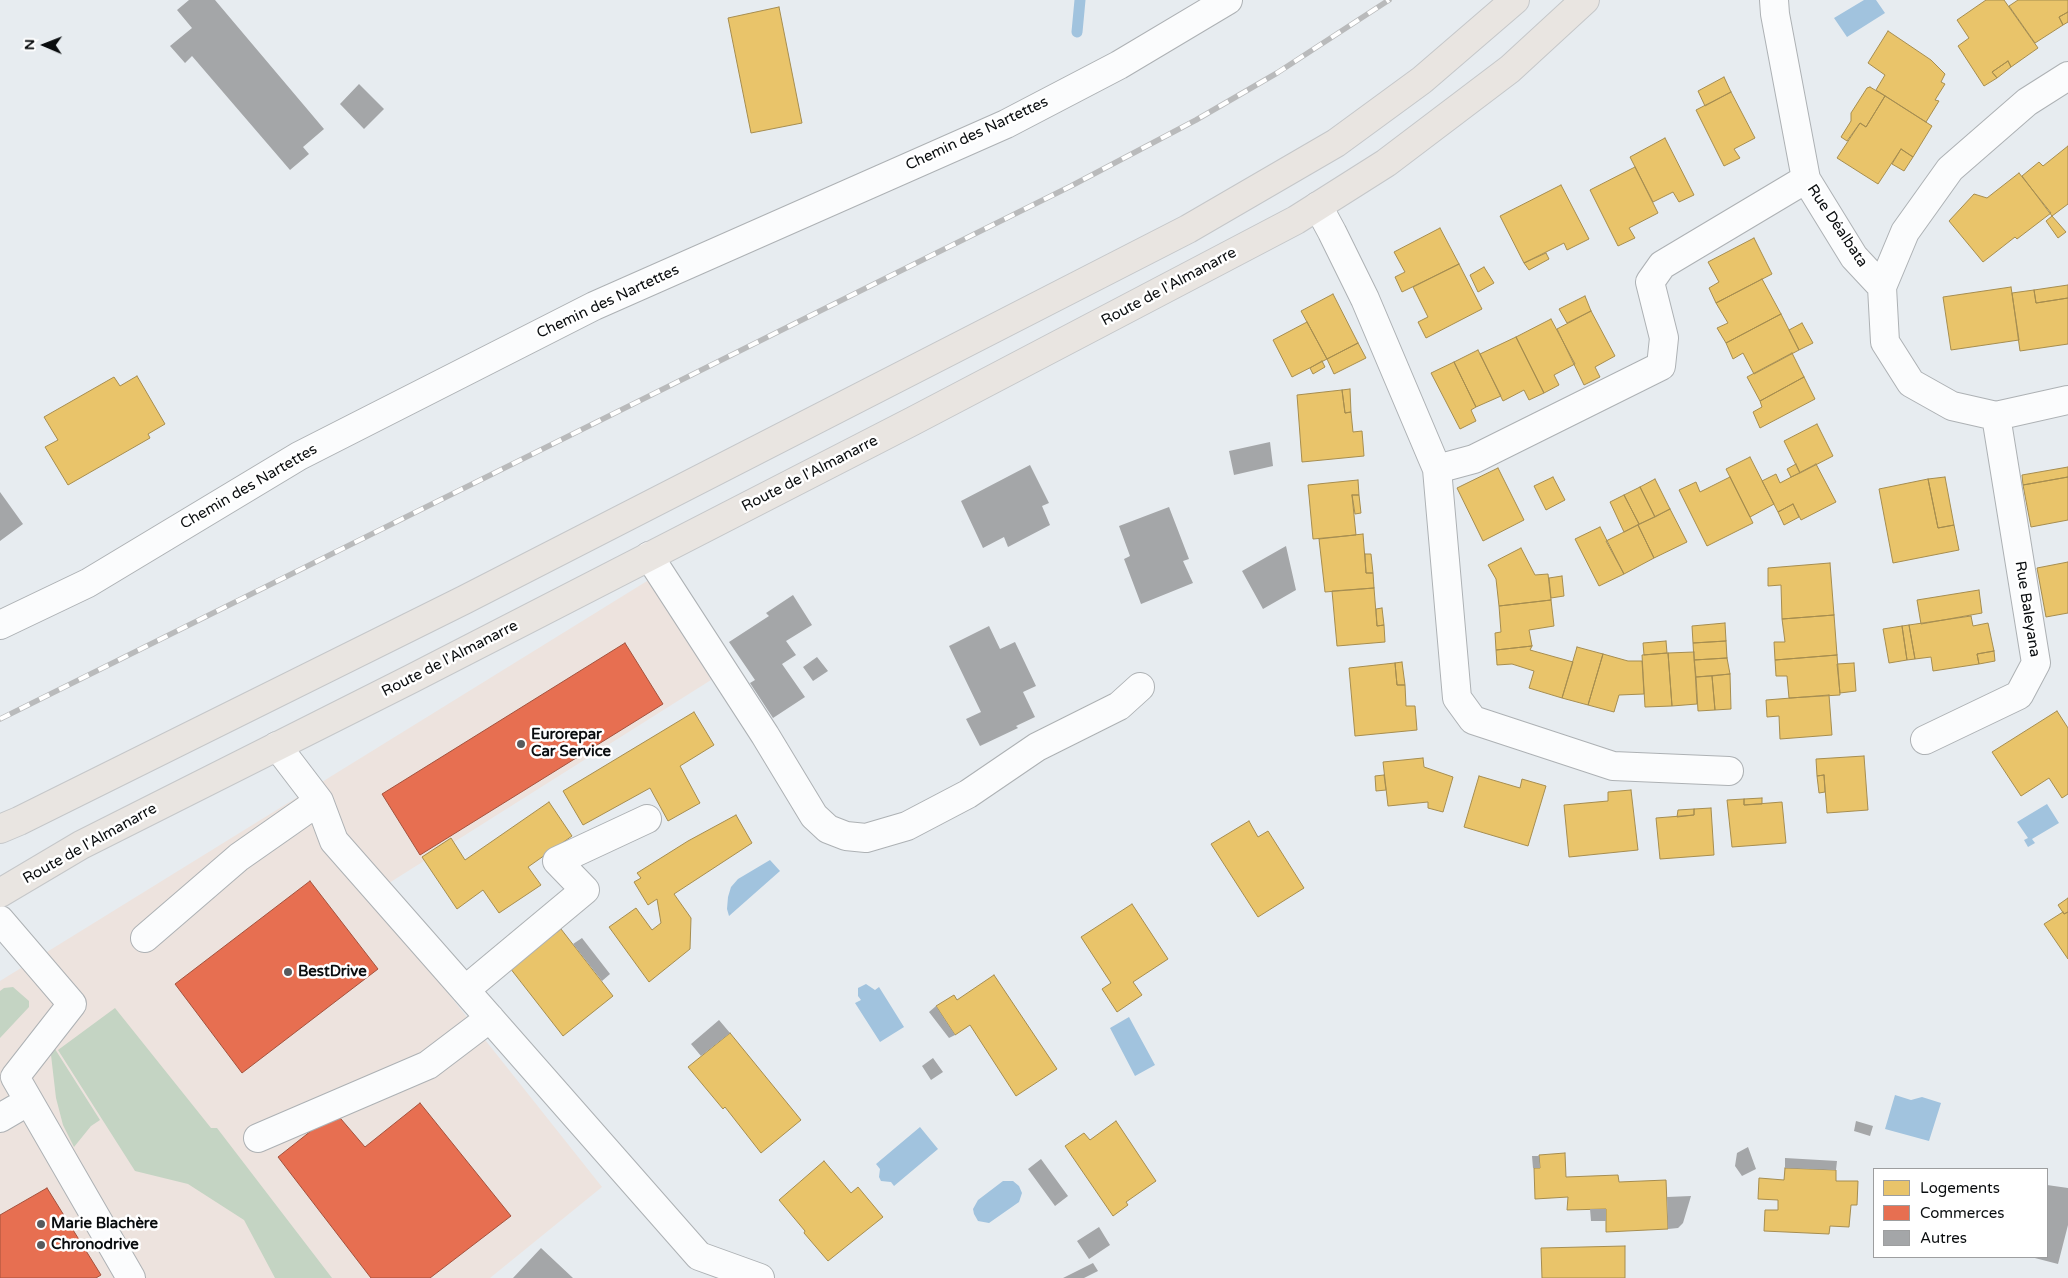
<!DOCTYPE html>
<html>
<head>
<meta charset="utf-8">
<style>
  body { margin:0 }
  #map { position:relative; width:2068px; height:1278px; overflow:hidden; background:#e7ecf0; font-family:"Varela Round",sans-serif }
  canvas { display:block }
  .legend { position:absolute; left:1873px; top:1168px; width:175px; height:90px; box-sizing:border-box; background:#fff; border:1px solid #9d9e9f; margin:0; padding:6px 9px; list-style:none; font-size:15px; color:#0a0d0f }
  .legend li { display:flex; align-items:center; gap:10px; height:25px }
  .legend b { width:25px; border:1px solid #9d9e9f }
  .north { position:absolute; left:20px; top:20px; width:50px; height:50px; -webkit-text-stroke:4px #fff; paint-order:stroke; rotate:271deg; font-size:14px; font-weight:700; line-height:20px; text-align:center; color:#0a0d0f }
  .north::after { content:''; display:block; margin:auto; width:18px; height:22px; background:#0a0d0f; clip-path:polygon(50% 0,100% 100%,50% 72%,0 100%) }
</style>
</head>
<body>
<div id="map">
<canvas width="2068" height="1278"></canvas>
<ul class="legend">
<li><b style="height:14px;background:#e9c46a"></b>Logements</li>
<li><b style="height:14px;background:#e76f51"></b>Commerces</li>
<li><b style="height:14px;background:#a4a6a8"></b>Autres</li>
</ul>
<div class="north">N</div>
</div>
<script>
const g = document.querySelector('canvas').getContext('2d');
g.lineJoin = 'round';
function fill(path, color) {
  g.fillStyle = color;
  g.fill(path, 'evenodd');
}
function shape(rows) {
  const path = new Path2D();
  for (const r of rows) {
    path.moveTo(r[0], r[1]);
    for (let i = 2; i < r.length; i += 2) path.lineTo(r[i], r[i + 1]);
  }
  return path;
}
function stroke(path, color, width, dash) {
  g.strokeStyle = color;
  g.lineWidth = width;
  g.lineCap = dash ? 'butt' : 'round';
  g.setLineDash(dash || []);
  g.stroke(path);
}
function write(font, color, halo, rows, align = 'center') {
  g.font = font + ' "Varela Round",sans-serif';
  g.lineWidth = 5;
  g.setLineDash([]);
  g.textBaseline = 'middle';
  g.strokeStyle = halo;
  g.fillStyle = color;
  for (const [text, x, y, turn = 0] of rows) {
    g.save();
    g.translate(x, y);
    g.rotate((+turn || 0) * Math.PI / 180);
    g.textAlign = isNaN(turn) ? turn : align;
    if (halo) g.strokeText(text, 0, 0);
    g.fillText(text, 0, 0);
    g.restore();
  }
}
const commercial = shape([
  [660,573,711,680,370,895,602,1187,490,1278,0,1278,0,981]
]);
const green = shape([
  [13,987,29,1001,29,1007,0,1038,0,991,4,988],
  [115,1008,211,1128,217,1128,332,1278,275,1278,244,1220,188,1184,135,1171,58,1050],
  [55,1049,100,1120,91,1126,74,1147,63,1125,56,1098,51,1055]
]);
const water = shape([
  [1864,0,1876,0,1885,13,1847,37,1834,18],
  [2047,804,2059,823,2032,839,2035,843,2028,847,2024,840,2028,838,2017,822],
  [770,860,780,871,729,916,727,909,728,897,731,887,738,879],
  [866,984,875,990,879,987,904,1027,880,1042,855,1003,861,1000,858,996,858,988],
  [1129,1017,1155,1065,1135,1076,1110,1028],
  [1895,1095,1911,1100,1922,1097,1941,1103,1929,1141,1885,1129],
  [920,1127,938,1149,894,1186,891,1182,881,1181,879,1177,880,1169,876,1164],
  [1003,1181,1013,1181,1019,1186,1022,1193,1019,1202,989,1223,978,1221,974,1214,973,1209,978,1200]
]);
const homes = shape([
  [1986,0,2004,0,2038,48,2011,67,2008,61,1992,72,1997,78,1984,86,1958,46,1969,38,1957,20,1986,0],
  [2018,0,2068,0,2068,12,2059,17,2063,25,2035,43,2009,6,2018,0],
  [779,7,802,123,751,133,728,18,779,7],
  [2068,12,2068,22,2063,25,2059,17,2068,12],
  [1888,31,1931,60,1945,74,1941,82,1945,84,1935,100,1939,101,1926,122,1876,90,1885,75,1868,63,1888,31],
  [2008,61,2011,67,1997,78,1992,72,2008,61],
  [1724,77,1731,92,1705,106,1698,91,1724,77],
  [1870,87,1885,96,1866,127,1860,123,1847,141,1841,137,1851,121,1851,113,1867,88,1870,87],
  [1731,92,1755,138,1734,149,1740,158,1724,166,1696,110,1731,92],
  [1885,96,1932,126,1913,157,1901,149,1878,184,1837,158,1860,123,1866,127,1885,96],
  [1665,138,1694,195,1679,202,1673,192,1653,202,1630,157,1665,138],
  [2068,146,2068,204,2052,216,2022,176,2039,162,2043,166,2068,146],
  [1901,149,1913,157,1904,171,1892,164,1901,149],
  [1635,167,1658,213,1629,228,1635,238,1618,246,1590,190,1635,167],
  [2019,173,2051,213,2017,239,2015,237,1983,262,1949,221,1974,194,1987,198,2019,173],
  [1561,185,1589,239,1567,250,1564,243,1524,263,1500,216,1561,185],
  [2052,216,2066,232,2058,238,2046,221,2052,216],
  [1440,228,1459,264,1402,292,1395,277,1405,272,1394,252,1440,228],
  [1754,238,1772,274,1716,303,1709,288,1719,282,1708,262,1754,238],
  [1546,253,1549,259,1529,270,1524,263,1546,253],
  [1459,264,1482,309,1426,338,1418,322,1428,317,1413,287,1459,264],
  [1484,267,1494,283,1478,292,1470,275,1484,267],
  [1762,279,1781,314,1726,343,1717,328,1728,323,1716,303,1762,279],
  [2068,285,2068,298,2036,303,2034,290,2068,285],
  [2011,287,2019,340,1951,350,1943,297,2011,287],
  [2034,290,2036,303,2068,298,2068,344,2020,351,2012,293,2034,290],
  [1333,294,1358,343,1327,359,1301,311,1333,294],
  [1585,296,1591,311,1567,323,1559,309,1585,296],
  [1591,311,1615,356,1595,367,1600,377,1584,385,1557,329,1591,311],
  [1781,314,1799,350,1754,374,1743,353,1733,359,1726,343,1781,314],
  [1551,319,1575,364,1554,375,1559,385,1544,393,1516,337,1551,319],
  [1307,322,1327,359,1292,377,1273,340,1307,322],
  [1802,323,1813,343,1799,350,1789,330,1802,323],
  [1516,337,1544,393,1529,400,1524,390,1503,401,1480,354,1516,337],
  [1358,343,1366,358,1334,374,1327,359,1358,343],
  [1478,350,1501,396,1476,407,1454,362,1478,350],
  [1792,353,1804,377,1760,401,1747,377,1792,353],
  [1322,361,1325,367,1313,374,1310,368,1322,361],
  [1454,362,1476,407,1471,410,1476,421,1460,429,1431,373,1454,362],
  [137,376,165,424,148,434,150,438,68,485,45,447,58,440,44,417,114,377,120,386,137,376],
  [1804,377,1815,399,1760,428,1753,412,1762,407,1760,401,1804,377],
  [1350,389,1351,412,1345,413,1342,390,1350,389],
  [1342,390,1345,413,1351,412,1353,432,1362,431,1364,456,1302,462,1297,395,1342,390],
  [1817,424,1833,456,1800,473,1784,441,1817,424],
  [1750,457,1774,504,1750,517,1726,469,1750,457],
  [1796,464,1800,473,1791,477,1787,469,1796,464],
  [1816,464,1836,502,1801,520,1793,504,1778,512,1762,481,1776,474,1780,483,1816,464],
  [2068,467,2068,477,2023,485,2022,475,2068,467],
  [1498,468,1524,520,1483,541,1457,488,1498,468],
  [1553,477,1565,500,1546,510,1534,486,1553,477],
  [1730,477,1753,523,1707,546,1679,490,1696,482,1700,492,1730,477],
  [1945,477,1954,525,1938,528,1928,479,1945,477],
  [2068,477,2068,520,2031,527,2023,485,2068,477],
  [1655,479,1670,509,1655,517,1640,487,1655,479],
  [1928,479,1938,528,1954,525,1959,550,1893,563,1879,489,1928,479],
  [1358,480,1359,495,1352,495,1356,535,1313,539,1308,485,1358,480],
  [1640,487,1655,517,1639,524,1624,495,1640,487],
  [1352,495,1359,495,1361,513,1355,514,1352,495],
  [1624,495,1639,524,1624,532,1610,502,1624,495],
  [1793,504,1799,517,1784,525,1778,512,1793,504],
  [1670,509,1687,542,1654,558,1638,525,1670,509],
  [1638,525,1654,558,1624,574,1606,541,1638,525],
  [1600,527,1624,574,1599,586,1575,539,1600,527],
  [1363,534,1366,573,1373,573,1374,588,1325,592,1319,539,1363,534],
  [1521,548,1535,575,1548,574,1551,600,1499,606,1496,579,1488,565,1521,548],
  [1365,554,1371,554,1373,573,1366,573,1365,554],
  [2068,562,2068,613,2046,617,2037,568,2068,562],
  [1830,563,1834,615,1782,619,1781,585,1768,586,1768,568,1830,563],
  [1562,576,1564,596,1551,598,1549,578,1562,576],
  [1374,588,1377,626,1384,625,1385,642,1337,646,1332,591,1374,588],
  [1979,590,1982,613,1921,624,1917,600,1979,590],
  [1551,600,1554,626,1529,630,1532,646,1496,650,1495,633,1501,632,1499,606,1551,600],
  [1382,608,1384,625,1377,626,1376,609,1382,608],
  [1834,615,1837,655,1775,660,1774,642,1785,642,1782,619,1834,615],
  [1971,616,1973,626,1988,623,1994,651,1977,654,1979,664,1933,671,1931,657,1915,659,1909,625,1971,616],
  [1725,623,1726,641,1693,643,1692,626,1725,623],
  [1909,625,1915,659,1907,660,1902,626,1909,625],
  [1902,626,1907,660,1889,663,1883,629,1902,626],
  [1666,641,1667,653,1644,655,1643,643,1666,641],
  [1726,641,1727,658,1694,660,1693,643,1726,641],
  [1532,646,1530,650,1573,662,1562,698,1529,688,1534,671,1512,664,1497,665,1496,650,1532,646],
  [1577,647,1603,654,1588,705,1562,698,1577,647],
  [1994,651,1995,661,1979,664,1977,654,1994,651],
  [1694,652,1697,704,1672,706,1668,653,1694,652],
  [1668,653,1672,706,1645,707,1642,655,1668,653],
  [1603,654,1628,661,1642,661,1644,694,1619,695,1614,712,1588,705,1603,654],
  [1837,655,1840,695,1789,698,1787,676,1776,676,1775,660,1837,655],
  [1727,658,1730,674,1696,677,1694,660,1727,658],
  [1402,662,1405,685,1397,685,1395,663,1402,662],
  [1395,663,1397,685,1405,685,1406,706,1415,706,1417,730,1355,736,1349,668,1395,663],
  [1854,663,1856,691,1840,693,1837,664,1854,663],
  [1730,674,1731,709,1715,710,1712,676,1730,674],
  [1712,676,1715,710,1698,711,1696,677,1712,676],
  [1829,695,1832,735,1780,739,1779,716,1767,717,1766,700,1829,695],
  [2057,711,2068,728,2068,794,2062,798,2049,778,2021,796,1992,752,2057,711],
  [694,712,714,745,680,766,700,803,668,821,650,788,583,825,563,791,694,712],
  [1864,756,1868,810,1827,813,1824,775,1817,776,1816,759,1864,756],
  [1423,758,1424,767,1453,777,1443,812,1428,808,1428,802,1388,806,1383,762,1423,758],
  [1384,775,1386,790,1376,791,1375,776,1384,775],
  [1824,775,1825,792,1819,793,1817,776,1824,775],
  [1479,776,1520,788,1522,779,1546,786,1528,846,1464,827,1479,776],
  [1631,790,1638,850,1569,857,1564,805,1608,801,1608,792,1631,790],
  [1762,798,1762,804,1744,805,1744,799,1762,798],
  [1744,799,1744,805,1782,802,1786,843,1732,847,1727,800,1744,799],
  [549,802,572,836,528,867,541,885,499,913,483,890,457,909,422,857,451,838,465,860,549,802],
  [1711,808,1714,855,1660,859,1656,818,1694,815,1694,809,1711,808],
  [1694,809,1694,815,1677,817,1678,810,1694,809],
  [736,815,752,843,674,894,691,918,690,949,649,982,609,927,636,908,652,930,661,923,657,899,648,905,634,882,641,878,637,873,688,841,736,815],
  [1249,821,1258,837,1268,831,1304,888,1258,917,1211,844,1249,821],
  [2068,898,2068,912,2064,914,2058,905,2068,898],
  [1132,904,1168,959,1133,982,1142,995,1117,1012,1102,989,1111,983,1081,937,1132,904],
  [2063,912,2064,914,2068,912,2068,959,2044,924,2063,912],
  [561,929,613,996,563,1036,510,968,561,929],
  [994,975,1057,1069,1016,1096,970,1025,955,1035,936,1006,954,995,957,1000,994,975],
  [730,1033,801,1120,761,1153,725,1107,723,1109,688,1067,730,1033],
  [1116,1121,1156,1181,1126,1202,1128,1205,1113,1216,1065,1146,1084,1133,1090,1140,1116,1121],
  [1565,1153,1566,1177,1618,1175,1619,1182,1666,1180,1668,1229,1606,1232,1606,1209,1567,1210,1568,1197,1535,1199,1534,1168,1540,1168,1539,1155,1565,1153],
  [824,1161,851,1193,858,1187,883,1217,828,1261,804,1233,805,1231,779,1200,824,1161],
  [1785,1168,1836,1170,1836,1181,1858,1181,1857,1205,1851,1205,1849,1227,1830,1226,1829,1234,1764,1231,1765,1210,1778,1210,1778,1200,1758,1199,1759,1178,1784,1180,1785,1168],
  [1625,1246,1625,1278,1542,1278,1541,1248,1625,1246]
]);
const shops = shape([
  [625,643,663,704,420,855,382,794,625,643],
  [310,881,378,969,242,1073,175,984,310,881],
  [420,1103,511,1216,430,1278,371,1278,278,1157,335,1112,365,1147,420,1103],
  [47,1188,101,1275,96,1278,0,1278,0,1215,47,1188]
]);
const stream = shape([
  [1077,32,1080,0]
]);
const building = shape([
  [189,0,215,0,324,129,303,147,309,154,290,170,192,56,185,63,170,46,192,28,177,10],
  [359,84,384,109,364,129,340,104],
  [1270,442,1273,466,1234,475,1229,451],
  [1030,465,1049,503,1042,506,1050,525,1008,547,1004,537,983,548,961,501],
  [0,492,23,524,0,541],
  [1169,507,1189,559,1183,561,1193,583,1141,604,1124,559,1130,556,1119,526],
  [1286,546,1296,590,1263,609,1242,571],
  [793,595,812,625,786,641,796,655,782,664,805,697,773,718,750,683,755,680,729,642,769,616,766,613],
  [989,626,1000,649,1015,642,1036,686,1023,692,1035,717,1016,726,1018,728,980,746,966,719,981,712,949,646],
  [817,657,828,671,813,681,803,667],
  [582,938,610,974,602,981,573,944],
  [936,1006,955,1035,949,1038,929,1012],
  [719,1020,730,1033,701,1056,691,1044],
  [933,1058,943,1072,931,1080,922,1066],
  [1856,1121,1873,1126,1870,1136,1854,1131],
  [1748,1147,1756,1169,1742,1176,1735,1166,1737,1153],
  [1532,1156,1539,1156,1540,1168,1533,1168],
  [1785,1158,1837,1161,1836,1170,1785,1168],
  [1041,1159,1068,1196,1055,1206,1028,1169],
  [2047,1185,2068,1188,2068,1225,2058,1264,2031,1257,2047,1257],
  [1691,1196,1683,1223,1678,1228,1668,1229,1667,1197],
  [1590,1209,1606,1209,1606,1221,1591,1221],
  [1099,1227,1110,1245,1089,1259,1077,1241],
  [541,1248,573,1278,513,1278],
  [1093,1263,1098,1271,1084,1278,1063,1278]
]);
const minor = shape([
  [1774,0,1775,14,1806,179,1854,257,1882,287,1885,342,1911,383,1952,406,1996,416,2068,400],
  [1318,206,1332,232,1365,299,1437,469,1457,698,1473,720,1613,766,1729,771],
  [1882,287,1905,232,1950,169,2027,102,2068,76],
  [1437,469,1474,459,1661,366,1664,338,1650,282,1662,265,1806,179],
  [649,556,765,735,814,816,828,829,846,836,866,838,907,826,968,794,1037,747,1119,706,1140,687],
  [0,625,88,583,299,456,594,306,1006,124,1119,65,1228,0],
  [1925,740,2019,695,2036,663,1996,416],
  [277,746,319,801,334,841,699,1256,760,1278],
  [0,920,72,1004,15,1077,131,1278],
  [145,938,239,857,319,801],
  [465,990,585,890,557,861,647,819],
  [0,1118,29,1101],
  [258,1138,428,1065,490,1018]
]);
const major = shape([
  [0,829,19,821,464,600,1188,229,1336,143,1422,80,1515,0],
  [0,893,81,845,411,679,913,421,1296,220,1386,163,1510,69,1585,0]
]);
const rail = shape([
  [0,719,1071,186,1196,120,1277,73,1389,0]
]);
const markers = [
  [521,744,5,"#575b5e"],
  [288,972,5,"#575b5e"],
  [41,1224,5,"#575b5e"],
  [41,1245,5,"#575b5e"]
];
const streetNames = [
  ["Chemin des Nartettes",977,134,-25],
  ["Rue Déalbata",1837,226,56],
  ["Route de l'Almanarre",1169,287,-28],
  ["Chemin des Nartettes",608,302,-25],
  ["Route de l'Almanarre",810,474,-27],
  ["Chemin des Nartettes",249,487,-30],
  ["Rue Baleyana",2027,609,81],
  ["Route de l'Almanarre",450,659,-27],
  ["Route de l'Almanarre",90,844,-29]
];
const poiNames = [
  ["Eurorepar",531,735],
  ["Car Service",531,752],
  ["BestDrive",298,972],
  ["Marie Blachère",51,1224],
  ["Chronodrive",51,1245]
];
fill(commercial, '#ede3de');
fill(green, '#c4d4c3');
fill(water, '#a1c3de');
fill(homes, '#e9c46a');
stroke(homes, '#a68d4f', 1);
fill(shops, '#e76f51');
stroke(shops, '#a5523d', 1);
stroke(stream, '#a1c3de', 11);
fill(building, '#a4a6a8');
stroke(minor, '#adb1b4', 30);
stroke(major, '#c5c7c9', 30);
stroke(minor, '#fbfcfd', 28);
stroke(major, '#e9e5e1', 28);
stroke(rail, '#b9babb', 5.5);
stroke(rail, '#fff', 4, [11]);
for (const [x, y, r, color] of markers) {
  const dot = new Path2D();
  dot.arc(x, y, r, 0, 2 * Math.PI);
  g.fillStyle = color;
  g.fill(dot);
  stroke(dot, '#fff', 2);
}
write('15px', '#0a0d0f', '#fff', streetNames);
write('bold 15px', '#0a0d0f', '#fff', poiNames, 'left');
</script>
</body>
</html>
